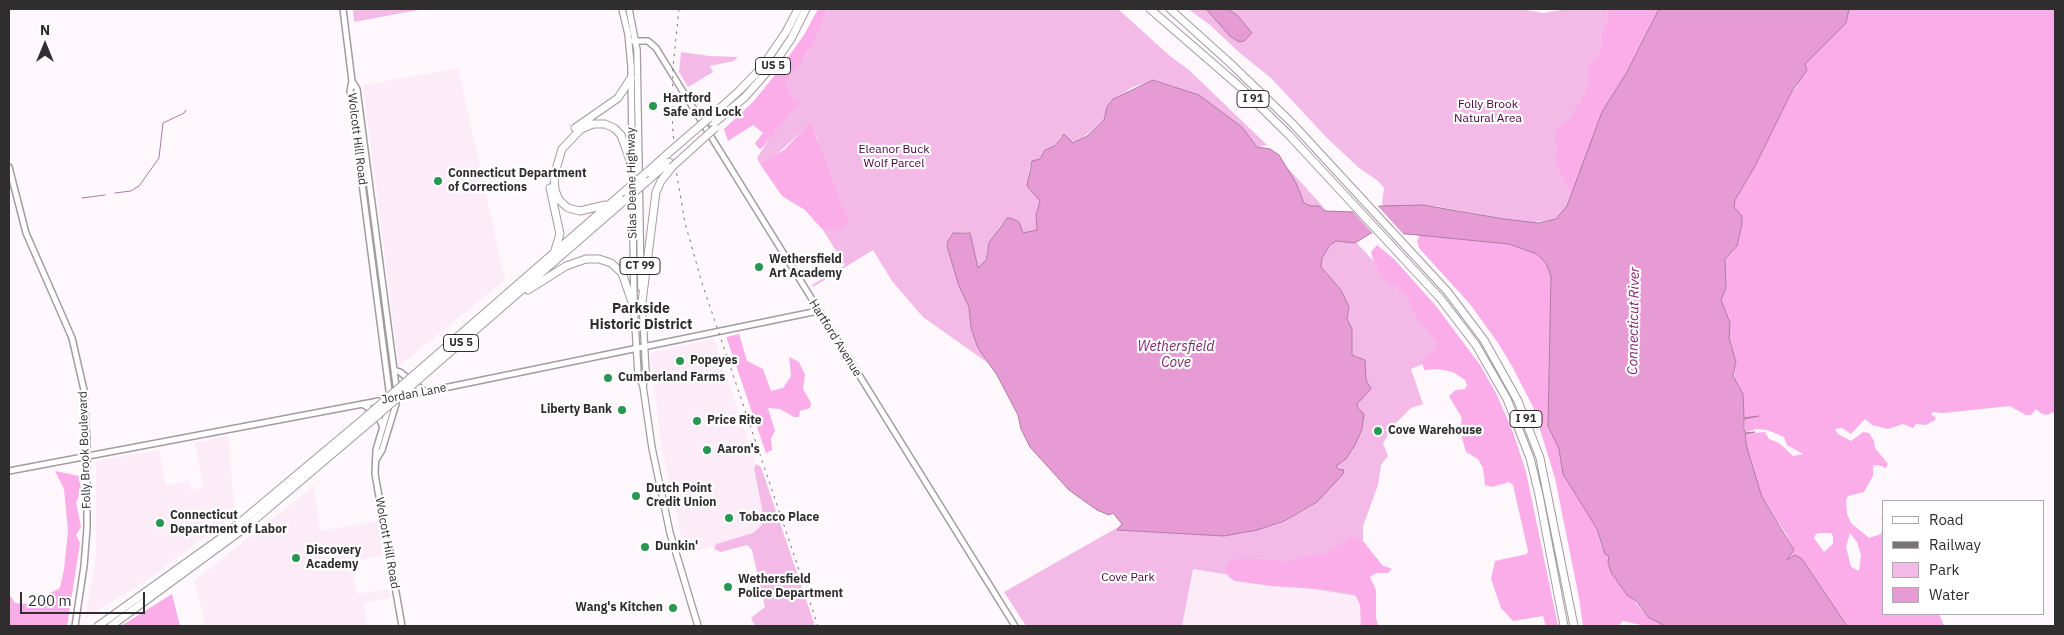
<!DOCTYPE html>
<html>
<head>
<meta charset="utf-8">
<style>
  body { margin:0 }
  #map { position:relative; width:2064px; height:635px; overflow:hidden; background:#fef7fc; font-family:"IBM Plex Sans",sans-serif }
  canvas { display:block }
  .frame { position:absolute; inset:0; border:10px solid #302d2f; pointer-events:none }
  .legend { position:absolute; left:1882px; top:500px; width:162px; height:115px; box-sizing:border-box; background:#fff; border:1px solid #acabac; margin:0; padding:6px 9px; list-style:none; font-size:15px; color:#302d2f }
  .legend li { display:flex; align-items:center; gap:10px; height:25px }
  .legend b { width:25px; border:1px solid #acabac }
  .north { position:absolute; left:20px; top:20px; width:50px; height:50px; -webkit-text-stroke:4px #fff; paint-order:stroke; rotate:0deg; font-size:14px; font-weight:700; line-height:20px; text-align:center; color:#302d2f }
  .north::after { content:''; display:block; margin:auto; width:18px; height:22px; background:#302d2f; clip-path:polygon(50% 0,100% 100%,50% 72%,0 100%) }
  .scale { position:absolute; left:20px; top:592px; width:125px; height:22px; box-sizing:border-box; border:2px solid #302d2f; border-top:0; padding-left:6px; font-size:15px; line-height:18px; white-space:nowrap; color:#302d2f; -webkit-text-stroke:4px #fff; paint-order:stroke }
</style>
</head>
<body>
<div id="map">
<canvas width="2064" height="635"></canvas>
<div class="frame"></div>
<ul class="legend">
<li><b style="height:6px;background:#fff"></b>Road</li>
<li><b style="height:6px;background:#787477"></b>Railway</li>
<li><b style="height:14px;background:#f4bae7"></b>Park</li>
<li><b style="height:14px;background:#e69bd5"></b>Water</li>
</ul>
<div class="north">N</div>
<div class="scale">200 m</div>
</div>
<script>
const g = document.querySelector('canvas').getContext('2d');
g.lineJoin = 'round';
function fill(path, color) {
  g.fillStyle = color;
  g.fill(path, 'evenodd');
}
function shape(rows) {
  const path = new Path2D();
  for (const r of rows) {
    path.moveTo(r[0], r[1]);
    for (let i = 2; i < r.length; i += 2) path.lineTo(r[i], r[i + 1]);
  }
  return path;
}
function stroke(path, color, width, dash) {
  g.strokeStyle = color;
  g.lineWidth = width;
  g.lineCap = dash ? 'butt' : 'round';
  g.setLineDash(dash || []);
  g.stroke(path);
}
function write(font, color, halo, rows, align = 'center') {
  g.font = font + ' "IBM Plex Sans",sans-serif';
  g.lineWidth = 4.5;
  g.setLineDash([]);
  g.textBaseline = 'middle';
  g.strokeStyle = halo;
  g.fillStyle = color;
  for (const [text, x, y, turn = 0] of rows) {
    g.save();
    g.translate(x, y);
    g.rotate((+turn || 0) * Math.PI / 180);
    g.textAlign = isNaN(turn) ? turn : align;
    if (halo) g.strokeText(text, 0, 0);
    g.fillText(text, 0, 0);
    g.restore();
  }
}
const built = shape([
  [458,68,505,280,399,366,363,85],
  [714,339,756,464,754,467,754,474,762,509,762,525,753,533,715,545,715,547,685,552,662,451,650,353],
  [228,436,235,514,146,581,85,618,96,557,96,461,159,450,166,485,189,481,191,490,203,487,195,443],
  [314,486,320,531,377,521,383,555,351,561,357,594,389,589,390,598,363,603,368,626,206,626,194,581],
  [1192,568,1229,575,1235,581,1271,586,1297,586,1363,597,1363,626,1182,626]
]);
const green = shape([
  [353,9,424,9,354,22],
  [828,9,1118,9,1170,56,1189,70,1267,145,1257,147,1242,127,1199,95,1155,80,1133,87,1113,99,1107,107,1104,120,1077,142,1071,142,1065,135,1060,137,1055,146,1045,150,1040,159,1032,161,1029,169,1028,181,1040,201,1036,215,1037,230,1023,233,1018,221,1007,218,999,227,987,249,985,263,978,268,967,232,953,233,949,238,947,246,959,283,969,307,971,328,978,348,988,363,923,317,892,281,873,250,813,287,812,285,845,265,788,175,819,142,811,123,776,155,760,164,757,158,773,133,798,102,791,97,785,81,806,56],
  [1188,9,1520,9,1543,13,1568,9,1607,9,1608,20,1600,35,1602,44,1635,57,1598,125,1575,188,1563,214,1556,219,1527,223,1435,206,1384,206,1382,204,1384,188,1378,181,1358,167,1327,138,1271,78,1240,53,1210,25],
  [681,52,709,56,738,57,734,61,710,66,713,72,688,87,679,72],
  [1286,166,1327,211,1319,206,1310,206,1304,203],
  [1338,240,1354,240,1417,308,1452,352,1411,369,1423,404,1411,408,1393,426,1383,443,1388,456,1381,465,1378,485,1363,526,1363,597,1193,569,1182,626,1026,626,1004,592,1122,525,1117,530,1224,536,1257,530,1285,522,1313,505,1342,475,1344,470,1338,469,1336,465,1344,461,1352,451,1362,429,1364,414,1358,408,1357,404,1363,396,1368,393,1370,387,1366,380,1365,360,1352,355,1352,329,1347,319,1349,307,1341,290,1321,267,1322,258,1332,243],
  [756,464,761,467,815,626,755,626,751,618,765,607,752,550,747,545,721,552,714,549,716,544,753,533,762,525,762,509,754,469]
]);
const forest = shape([
  [818,9,828,9,813,43,800,65,785,81,792,98,799,102,796,106,761,149,758,148,755,143,763,133,753,125,728,141,724,129,753,102,779,70,804,35],
  [1607,9,1659,9,1627,72,1602,112,1572,195,1555,161,1557,150,1554,134,1557,129,1571,118,1589,86,1588,66,1600,55,1602,43,1600,35,1608,20],
  [1849,9,2055,9,2055,415,2052,412,2048,415,2042,414,2036,409,2031,415,2026,415,2010,406,1943,413,1933,412,1931,414,1936,418,1935,420,1926,425,1916,424,1913,428,1903,424,1888,429,1872,425,1865,419,1851,434,1842,428,1835,429,1838,434,1851,441,1863,432,1869,433,1874,441,1875,448,1888,464,1886,468,1878,465,1873,466,1873,476,1864,492,1848,496,1846,500,1847,514,1851,523,1869,538,1881,534,1883,522,1881,519,1883,518,1883,614,1939,614,1944,626,1847,626,1802,559,1793,556,1787,560,1794,551,1786,534,1762,497,1747,448,1745,434,1765,432,1769,439,1779,443,1793,456,1803,454,1787,445,1784,437,1767,430,1756,429,1745,433,1743,394,1734,378,1736,362,1729,338,1728,317,1721,301,1726,288,1725,259,1737,246,1742,224,1742,216,1734,207,1735,200,1754,168,1791,93,1797,87,1805,64,1844,25],
  [1820,533,1831,533,1833,536,1833,544,1824,552,1814,538,1816,534],
  [1850,533,1857,542,1861,555,1859,571,1851,567,1846,547],
  [811,122,843,209,850,221,838,230,821,228,805,210,782,196,760,164,784,150],
  [1420,235,1509,244,1537,254,1546,263,1551,276,1548,426,1559,449,1563,473,1597,529,1602,547,1609,556,1608,563,1615,579,1648,617,1665,626,1645,626,1623,621,1618,626,1583,626,1579,598,1555,478,1533,407,1512,366,1498,343,1470,304,1419,248,1417,241],
  [1377,245,1394,259,1436,306,1480,365,1497,395,1514,435,1526,472,1558,626,1546,626,1543,616,1513,621,1501,608,1491,579,1495,561,1527,554,1528,551,1513,485,1509,482,1492,487,1485,485,1483,468,1478,459,1466,452,1460,430,1462,418,1449,396,1456,390,1465,389,1467,385,1465,380,1453,372,1438,369,1424,370,1422,361,1433,351,1438,343,1416,317,1407,297,1395,286,1387,283,1374,263,1371,252],
  [739,334,747,361,763,369,771,391,783,388,791,376,789,357,799,362,805,375,803,389,811,403,810,408,800,411,799,417,794,417,780,409,768,408,775,431,771,438,772,450,766,453,727,339,727,337],
  [55,471,79,476,81,491,76,502,81,527,76,535,80,543,67,626,9,626,9,594,15,603,28,604,60,588,64,569,68,531,64,489],
  [1353,536,1364,542,1382,565,1392,569,1388,573,1376,573,1370,577,1376,590,1376,617,1378,626,1361,626,1360,605,1355,594,1335,590,1271,586,1235,581,1229,577,1225,568,1230,560,1249,558,1289,562,1300,557,1327,554],
  [172,594,180,626,121,626]
]);
const water = shape([
  [1206,9,1227,9,1237,15,1252,33,1244,41,1239,42,1230,36,1206,9],
  [1659,9,1849,9,1846,23,1805,64,1807,70,1791,93,1754,168,1735,200,1734,207,1742,216,1742,224,1737,246,1725,259,1726,288,1721,300,1730,323,1729,338,1736,362,1733,376,1743,394,1744,418,1759,416,1744,419,1744,429,1745,433,1755,432,1745,434,1747,448,1762,497,1794,550,1787,560,1795,555,1802,559,1847,626,1665,626,1648,617,1637,602,1627,595,1612,574,1608,563,1609,556,1605,554,1597,529,1563,474,1559,449,1548,426,1551,276,1546,263,1537,254,1509,244,1407,234,1371,233,1355,243,1336,241,1330,245,1322,258,1321,267,1341,290,1349,307,1347,319,1352,329,1352,355,1365,360,1366,380,1371,389,1357,404,1358,408,1364,414,1362,429,1355,445,1346,459,1336,466,1338,469,1344,470,1343,474,1317,502,1285,521,1257,530,1224,536,1117,530,1122,524,1113,513,1109,515,1097,510,1069,490,1030,447,1021,429,1018,415,997,375,978,348,971,328,969,307,959,286,947,246,948,241,953,233,970,233,978,268,986,260,989,243,1007,218,1011,218,1019,222,1023,233,1037,230,1036,215,1040,201,1027,186,1032,161,1040,159,1045,150,1055,146,1064,134,1073,143,1087,136,1104,120,1107,107,1113,99,1153,80,1199,95,1242,127,1257,147,1270,149,1279,155,1296,183,1304,203,1311,206,1319,206,1325,211,1353,212,1380,206,1423,205,1504,219,1538,223,1556,219,1567,206,1602,112,1627,72,1659,9]
]);
const pier = shape([
  [1376,204,1406,237,1375,236,1351,209]
]);
const stream = shape([
  [115,193,131,191,139,186,159,158,163,123,184,113,186,110],
  [82,198,105,195]
]);
const secondary = shape([
  [343,9,352,81,350,91,390,398],
  [632,41,648,41,656,48,1015,626],
  [352,81,357,89,397,393,396,404,382,450,376,460],
  [9,167,26,233,72,338,84,390,87,443,87,528,84,566,75,626],
  [394,370,400,372,424,391],
  [400,397,818,311],
  [362,404,376,412,382,425],
  [389,406,376,450,375,474,402,626],
  [9,471,384,400]
]);
const primary = shape([
  [622,9,628,34,631,66,634,307,638,374,643,386],
  [629,9,637,50,641,288],
  [642,300,646,373,643,386,652,448,670,533,698,626]
]);
const highway = shape([
  [1150,9,1239,86,1288,134,1440,298,1476,345,1507,399,1530,458,1539,495,1564,626],
  [1170,9,1230,63,1292,123,1447,291,1484,340,1518,401,1540,458,1574,626],
  [709,118,740,90,762,67,786,32,798,9],
  [713,124,745,97,774,64,791,39,806,9],
  [575,128,618,98,631,78],
  [646,173,665,156],
  [646,182,669,162],
  [550,188,560,234,555,250],
  [605,205,580,211,568,208,559,200,555,190,554,176,562,149,581,129,593,124,605,124,614,128,621,135,632,166],
  [528,290,566,266,586,259,599,259,611,263,622,273,634,308],
  [642,302,656,192,661,181,672,167],
  [415,374,625,191],
  [419,379,625,200],
  [98,626,225,535,367,416],
  [111,626,246,527,371,421]
]);
const rail = shape([
  [679,9,673,67,672,116,675,164,685,223,702,283,818,626]
]);
const highwayBridge = shape([
  [665,156,709,118],
  [672,167,715,128],
  [625,191,646,173],
  [625,200,646,182],
  [367,416,415,374],
  [371,421,419,379]
]);
const markers = [
  [653,106,5,"#289751"],
  [438,181,5,"#289751"],
  [759,267,5,"#289751"],
  [680,361,5,"#289751"],
  [608,378,5,"#289751"],
  [622,410,5,"#289751"],
  [697,421,5,"#289751"],
  [1378,431,5,"#289751"],
  [707,450,5,"#289751"],
  [636,496,5,"#289751"],
  [729,518,5,"#289751"],
  [160,523,5,"#289751"],
  [645,547,5,"#289751"],
  [296,558,5,"#289751"],
  [728,587,5,"#289751"],
  [673,608,5,"#289751"]
];
const shields = [
  [773,66,35],
  [1253,99,32],
  [640,266,40],
  [461,343,35],
  [1526,419,32]
];
const shieldNames = [
  ["US 5",773,66],
  ["I 91",1253,99],
  ["CT 99",640,266],
  ["US 5",461,343],
  ["I 91",1526,419]
];
const poiNames = [
  ["Hartford",663,99],
  ["Safe and Lock",663,113],
  ["Connecticut Department",448,174],
  ["of Corrections",448,188],
  ["Wethersfield",769,260],
  ["Art Academy",769,274],
  ["Popeyes",690,361],
  ["Cumberland Farms",618,378],
  ["Liberty Bank",612,410,"right"],
  ["Price Rite",707,421],
  ["Cove Warehouse",1388,431],
  ["Aaron's",717,450],
  ["Dutch Point",646,489],
  ["Credit Union",646,503],
  ["Connecticut",170,516],
  ["Department of Labor",170,530],
  ["Tobacco Place",739,518],
  ["Dunkin'",655,547],
  ["Discovery",306,551],
  ["Academy",306,565],
  ["Wethersfield",738,580],
  ["Police Department",738,594],
  ["Wang's Kitchen",663,608,"right"]
];
const parkNames = [
  ["Folly Brook",1488,105],
  ["Natural Area",1488,119],
  ["Eleanor Buck",894,150],
  ["Wolf Parcel",894,164],
  ["Cove Park",1128,578]
];
const streetNames = [
  ["Wolcott Hill Road",357,139,83],
  ["Silas Deane Highway",632,183,-91],
  ["Hartford Avenue",835,338,58],
  ["Jordan Lane",414,394,-11],
  ["Folly Brook Boulevard",85,450,-92],
  ["Wolcott Hill Road",387,543,80]
];
const neighbourhoodNames = [
  ["Parkside",641,309],
  ["Historic District",641,325]
];
const waterNames = [
  ["Connecticut River",1634,321,-89],
  ["Wethersfield",1176,347],
  ["Cove",1176,363]
];
fill(built, '#fcecf8');
fill(green, '#f4bae7');
fill(forest, '#faade8');
fill(water, '#e69bd5');
stroke(water, '#af7aa3', 1);
fill(pier, '#fef7fc');
stroke(stream, '#af7aa3', 1);
stroke(secondary, '#a39ba0', 8);
stroke(primary, '#a39ba0', 8);
stroke(highway, '#a39ba0', 9);
stroke(secondary, '#fff', 5);
stroke(primary, '#fff', 5.5);
stroke(highway, '#fff', 7);
stroke(rail, '#787477', 1, [2.5, 5]);
stroke(highwayBridge, '#a39ba0', 9, []);
stroke(highwayBridge, '#fff', 7);
for (const [x, y, r, color] of markers) {
  const dot = new Path2D();
  dot.arc(x, y, r, 0, 2 * Math.PI);
  g.fillStyle = color;
  g.fill(dot);
  stroke(dot, '#fff', 2);
}
for (const [x, y, w] of shields) {
  const box = new Path2D();
  box.roundRect(x - w / 2, y - 8.5, w, 17, 4);
  g.fillStyle = '#fff';
  g.fill(box);
  stroke(box, '#302d2f', 1);
}
write('bold 11px', '#302d2f', null, shieldNames);
write('bold 12px', '#302d2f', '#fff', poiNames, 'left');
write('12px', '#48043f', '#fff', parkNames);
write('12px', '#302d2f', '#fff', streetNames);
write('bold 14px', '#302d2f', '#fff', neighbourhoodNames);
write('italic 14px', '#802971', '#fff', waterNames);
</script>
</body>
</html>
